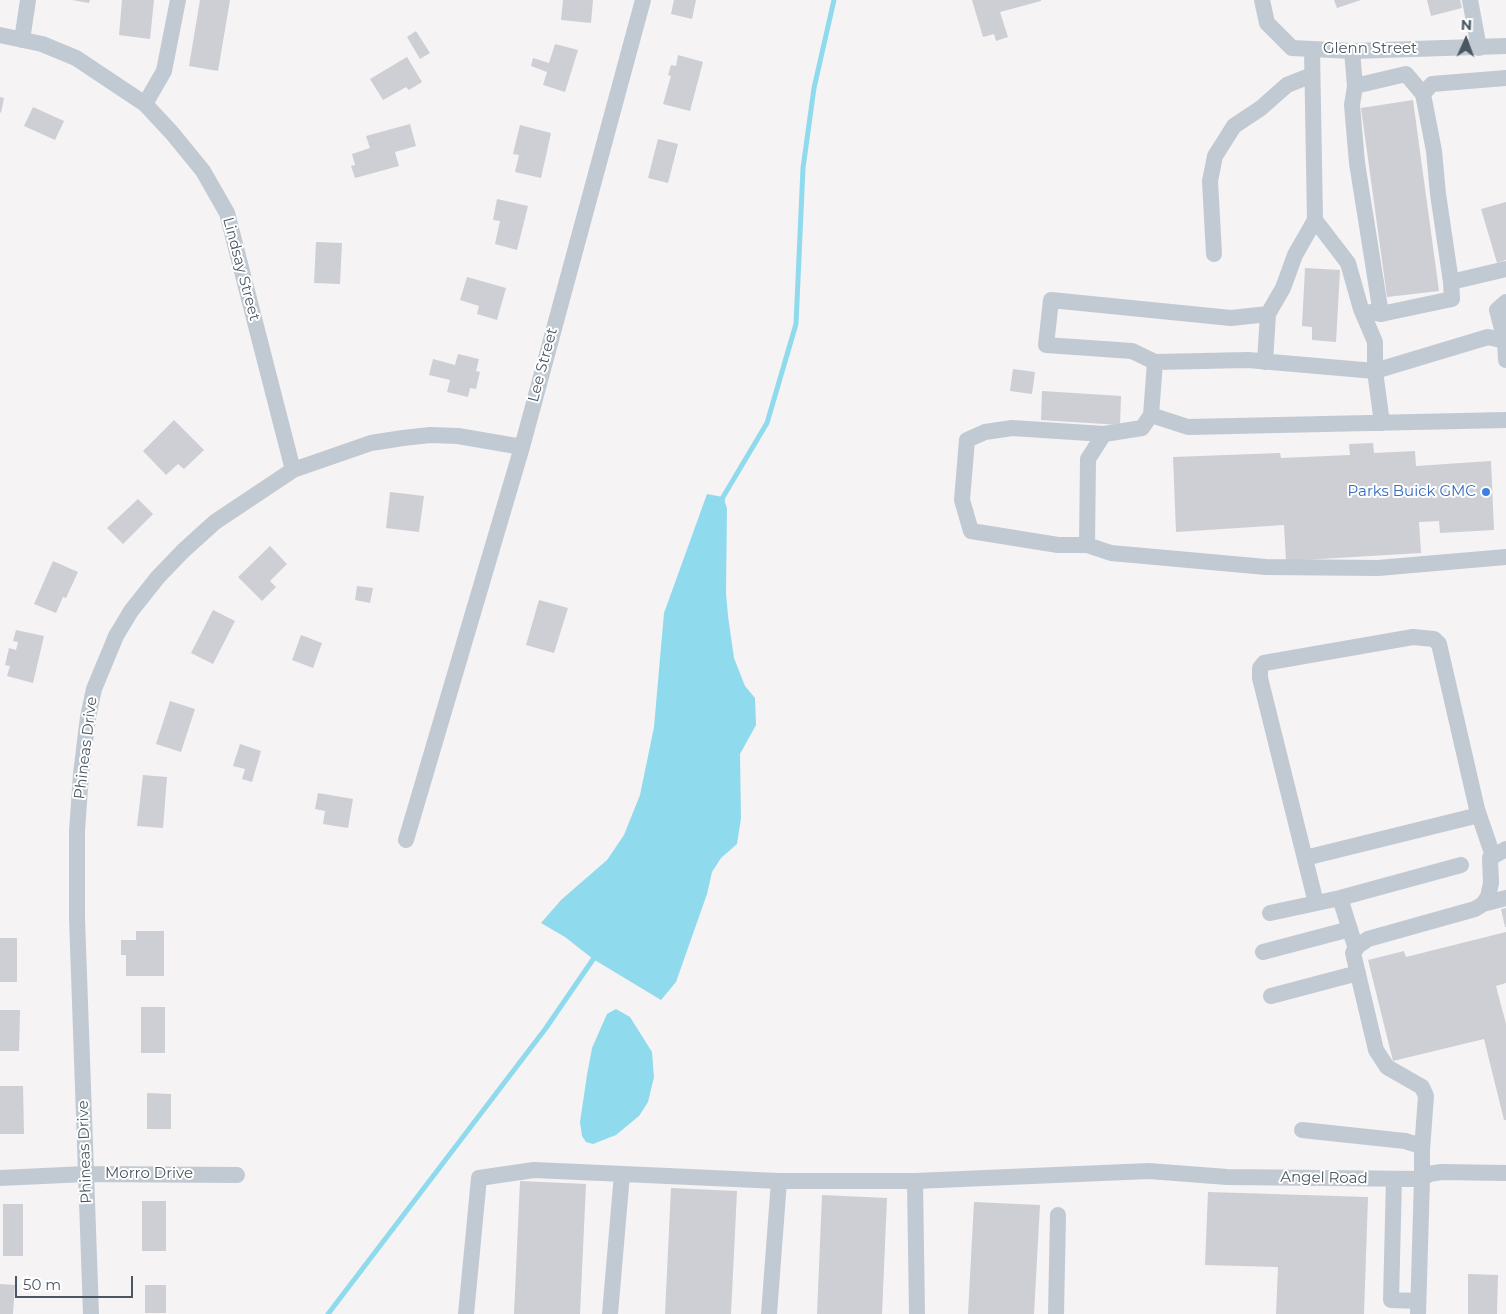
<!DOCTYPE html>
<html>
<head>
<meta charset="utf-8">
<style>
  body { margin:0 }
  #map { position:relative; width:1506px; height:1314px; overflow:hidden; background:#f5f3f3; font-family:Montserrat,sans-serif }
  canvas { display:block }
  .north { position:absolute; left:1441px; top:15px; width:50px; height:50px; -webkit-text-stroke:4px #fff; paint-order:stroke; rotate:2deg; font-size:14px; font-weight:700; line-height:20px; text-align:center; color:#4a5661 }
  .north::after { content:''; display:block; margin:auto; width:18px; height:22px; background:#4a5661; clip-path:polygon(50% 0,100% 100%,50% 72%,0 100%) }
  .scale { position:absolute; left:15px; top:1276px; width:118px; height:22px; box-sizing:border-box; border:2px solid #4a5661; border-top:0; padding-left:6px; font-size:15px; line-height:18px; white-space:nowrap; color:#4a5661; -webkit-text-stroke:4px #fff; paint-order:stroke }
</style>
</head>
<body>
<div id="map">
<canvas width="1506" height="1314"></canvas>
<div class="north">N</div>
<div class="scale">50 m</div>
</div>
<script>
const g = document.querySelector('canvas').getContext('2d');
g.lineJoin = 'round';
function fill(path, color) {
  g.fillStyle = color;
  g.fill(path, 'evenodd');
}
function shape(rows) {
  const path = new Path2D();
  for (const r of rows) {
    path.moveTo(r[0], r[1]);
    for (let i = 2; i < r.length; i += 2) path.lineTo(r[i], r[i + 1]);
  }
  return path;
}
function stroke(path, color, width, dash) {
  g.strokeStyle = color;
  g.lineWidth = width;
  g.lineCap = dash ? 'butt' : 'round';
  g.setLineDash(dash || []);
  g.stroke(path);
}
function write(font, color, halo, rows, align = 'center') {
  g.font = font + ' Montserrat,sans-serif';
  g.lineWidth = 4;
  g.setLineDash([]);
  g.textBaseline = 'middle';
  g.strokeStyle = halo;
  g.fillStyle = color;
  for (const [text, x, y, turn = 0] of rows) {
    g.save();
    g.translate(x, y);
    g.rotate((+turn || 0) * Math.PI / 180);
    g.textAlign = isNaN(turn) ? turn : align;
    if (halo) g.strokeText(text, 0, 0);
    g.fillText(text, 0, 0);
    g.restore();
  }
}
const water = shape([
  [707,494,723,497,727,508,726,593,728,616,734,658,745,686,755,698,756,725,740,754,741,818,737,844,721,858,712,872,707,894,676,982,661,1000,593,959,565,937,541,923,561,900,607,860,624,835,640,795,654,727,664,613],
  [616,1009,630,1017,652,1052,654,1077,648,1102,639,1116,616,1135,593,1144,586,1142,582,1136,580,1122,587,1075,592,1048,607,1014]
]);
const stream = shape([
  [722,502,723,497,767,423,796,324,803,168,814,88,834,0],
  [328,1314,546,1028,596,955]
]);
const building = shape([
  [72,0,90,0,89,3],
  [122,0,154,0,150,39,119,35],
  [200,0,230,0,218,71,189,66],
  [563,0,593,0,591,23,561,20],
  [674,0,696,0,692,19,671,14],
  [972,0,1041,0,1041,1,1000,12,1008,37,996,41,994,34,983,37],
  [1334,0,1361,0,1337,8],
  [1427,0,1460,0,1462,8,1431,16],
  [416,31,430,53,420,59,407,37],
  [555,44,578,50,565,92,543,85,547,72,531,66,533,58,549,63],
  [678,55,703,62,690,111,663,104,671,76,668,75,671,65,676,66],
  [407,57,422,82,409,90,406,87,383,100,370,79],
  [0,97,4,98,1,113,0,112],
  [1413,100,1439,291,1387,297,1361,108],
  [33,107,64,121,55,140,24,126],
  [410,124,416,146,395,152,399,166,355,178,351,166,355,165,352,154,370,148,366,136],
  [520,125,551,133,541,178,515,172,519,155,513,154],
  [658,139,678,144,668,183,648,178],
  [497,199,528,206,517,250,495,244,500,221,493,220],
  [1506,202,1506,260,1497,263,1481,209],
  [316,242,342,243,340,284,314,283],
  [1305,268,1340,270,1336,342,1312,340,1312,327,1302,326],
  [467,277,506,288,497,320,477,314,479,306,460,300],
  [458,354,479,359,476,371,480,372,476,389,470,388,468,397,447,392,450,380,429,375,433,359,455,365],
  [1013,369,1035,372,1032,394,1010,391],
  [1042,391,1121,396,1120,425,1041,420],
  [174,420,204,450,184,469,178,464,166,475,143,451],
  [1373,443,1374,453,1415,451,1416,466,1491,461,1494,530,1440,533,1439,521,1419,522,1421,553,1286,561,1284,525,1176,532,1173,457,1280,453,1281,458,1350,455,1349,444],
  [390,492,424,496,419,532,386,528],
  [138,499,153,514,123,544,107,528],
  [270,546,287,564,270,581,276,587,262,601,238,577],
  [53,561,78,572,66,598,63,597,56,613,34,604],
  [357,586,373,588,370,603,355,600],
  [539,600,568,608,554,653,526,645],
  [213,610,235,621,213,664,191,653],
  [16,630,44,636,33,683,7,676,10,666,5,665,9,648,16,650,18,642,13,641],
  [301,635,322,643,313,668,292,660],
  [170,701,195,709,181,752,156,744],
  [240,744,261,751,252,782,242,779,245,769,233,766],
  [143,775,167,777,163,828,137,826],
  [318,793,353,799,348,828,323,824,325,811,315,809],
  [1506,908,1506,927,1505,927,1501,909],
  [136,931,164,931,164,976,126,976,126,955,121,955,121,940,136,940],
  [1506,932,1506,983,1496,986,1506,1024,1506,1120,1504,1120,1484,1039,1393,1061,1368,960,1404,951,1406,957],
  [0,938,17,938,17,982,0,982],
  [141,1007,165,1007,165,1053,141,1053],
  [0,1010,20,1010,19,1051,0,1051],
  [0,1086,23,1086,24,1134,0,1134],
  [147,1093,171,1094,171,1129,147,1129],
  [520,1181,586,1184,580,1314,514,1314],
  [671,1188,737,1191,731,1314,665,1314],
  [1208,1192,1368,1197,1364,1314,1276,1314,1278,1267,1205,1265],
  [822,1195,887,1198,882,1314,817,1314],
  [142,1201,166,1201,166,1251,142,1251],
  [974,1202,1040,1205,1034,1314,968,1314],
  [3,1204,23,1204,23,1256,3,1256],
  [1468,1274,1498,1275,1497,1314,1468,1314],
  [0,1284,15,1285,13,1314,0,1314],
  [145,1285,166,1285,166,1313,145,1313]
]);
const minor = shape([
  [1262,0,1267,23,1292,48,1352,51,1506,46],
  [1470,0,1479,48],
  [0,35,42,44,76,58,145,104,172,133,203,171,227,213,293,470],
  [22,40,28,0],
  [1352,51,1355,86,1406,74,1423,94,1434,151,1438,194,1451,282,1506,269],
  [1355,86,1352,105,1357,163,1381,314],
  [1423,94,1432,84,1506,78],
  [145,104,164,71,178,0],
  [1315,220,1348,263,1361,309,1375,342,1375,371,1382,423],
  [1214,254,1210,181,1215,156,1234,126,1261,108,1287,85,1312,75],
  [1506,302,1497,310,1505,341,1506,360],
  [1371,312,1381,314,1452,299,1451,282],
  [1155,362,1248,360,1375,371,1488,337,1505,341],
  [1265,362,1268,314,1283,288,1295,255,1315,220,1312,49],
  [1151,415,1188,427,1506,420],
  [1104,434,1088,459,1087,545,1058,545,971,531,962,500,967,440,985,432,1012,428,1104,434,1142,428,1151,415,1155,362,1132,351,1046,345,1051,300,1231,318,1268,314],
  [1087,545,1111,553,1266,567,1378,568,1506,557],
  [406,840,522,447,643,0],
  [1305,858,1479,815],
  [1340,898,1461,865],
  [1316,903,1260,678,1260,668,1264,663,1413,637,1434,639,1439,644,1477,809,1493,856],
  [1483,904,1506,898],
  [1270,913,1340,898,1356,949],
  [1263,952,1350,929],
  [1271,996,1358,973],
  [1422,1150,1426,1096,1422,1087,1387,1067,1376,1050,1353,953,1358,946,1368,939,1475,909,1483,904,1488,897,1491,883,1490,858,1506,849],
  [0,1178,86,1174,237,1175],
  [1394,1179,1391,1300,1418,1301],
  [915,1181,1149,1171,1227,1177,1422,1179,1422,1150,1418,1145,1405,1141,1302,1130],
  [91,1314,77,918,77,831,81,774,88,717,94,689,116,636,131,611,158,577,183,551,215,522,293,470,371,443,403,438,430,435,458,436,522,447],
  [466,1314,479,1178,534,1170,779,1181,915,1181,917,1314],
  [610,1314,622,1174],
  [769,1314,779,1181],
  [1056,1314,1058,1215],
  [1418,1314,1422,1179,1429,1174,1441,1172,1506,1173]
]);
const markers = [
  [1486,492,5,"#3f7fe0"]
];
const streetNames = [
  ["Glenn Street",1370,49],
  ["Lindsay Street",241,269,75],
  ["Lee Street",543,365,-75],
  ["Phineas Drive",86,748,-83],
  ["Phineas Drive",85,1152,-92],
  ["Morro Drive",149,1174],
  ["Angel Road",1324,1178,1]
];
const shopNames = [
  ["Parks Buick GMC",1476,492]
];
fill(water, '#90daee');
stroke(stream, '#90daee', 5);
fill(building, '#cdcfd5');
stroke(minor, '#c1cad2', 16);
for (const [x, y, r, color] of markers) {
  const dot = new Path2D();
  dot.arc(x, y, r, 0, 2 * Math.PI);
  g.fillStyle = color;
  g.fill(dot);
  stroke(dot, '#fff', 2);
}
write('15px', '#4a5661', '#fff', streetNames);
write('15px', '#366cbe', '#fff', shopNames, 'right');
</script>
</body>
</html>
